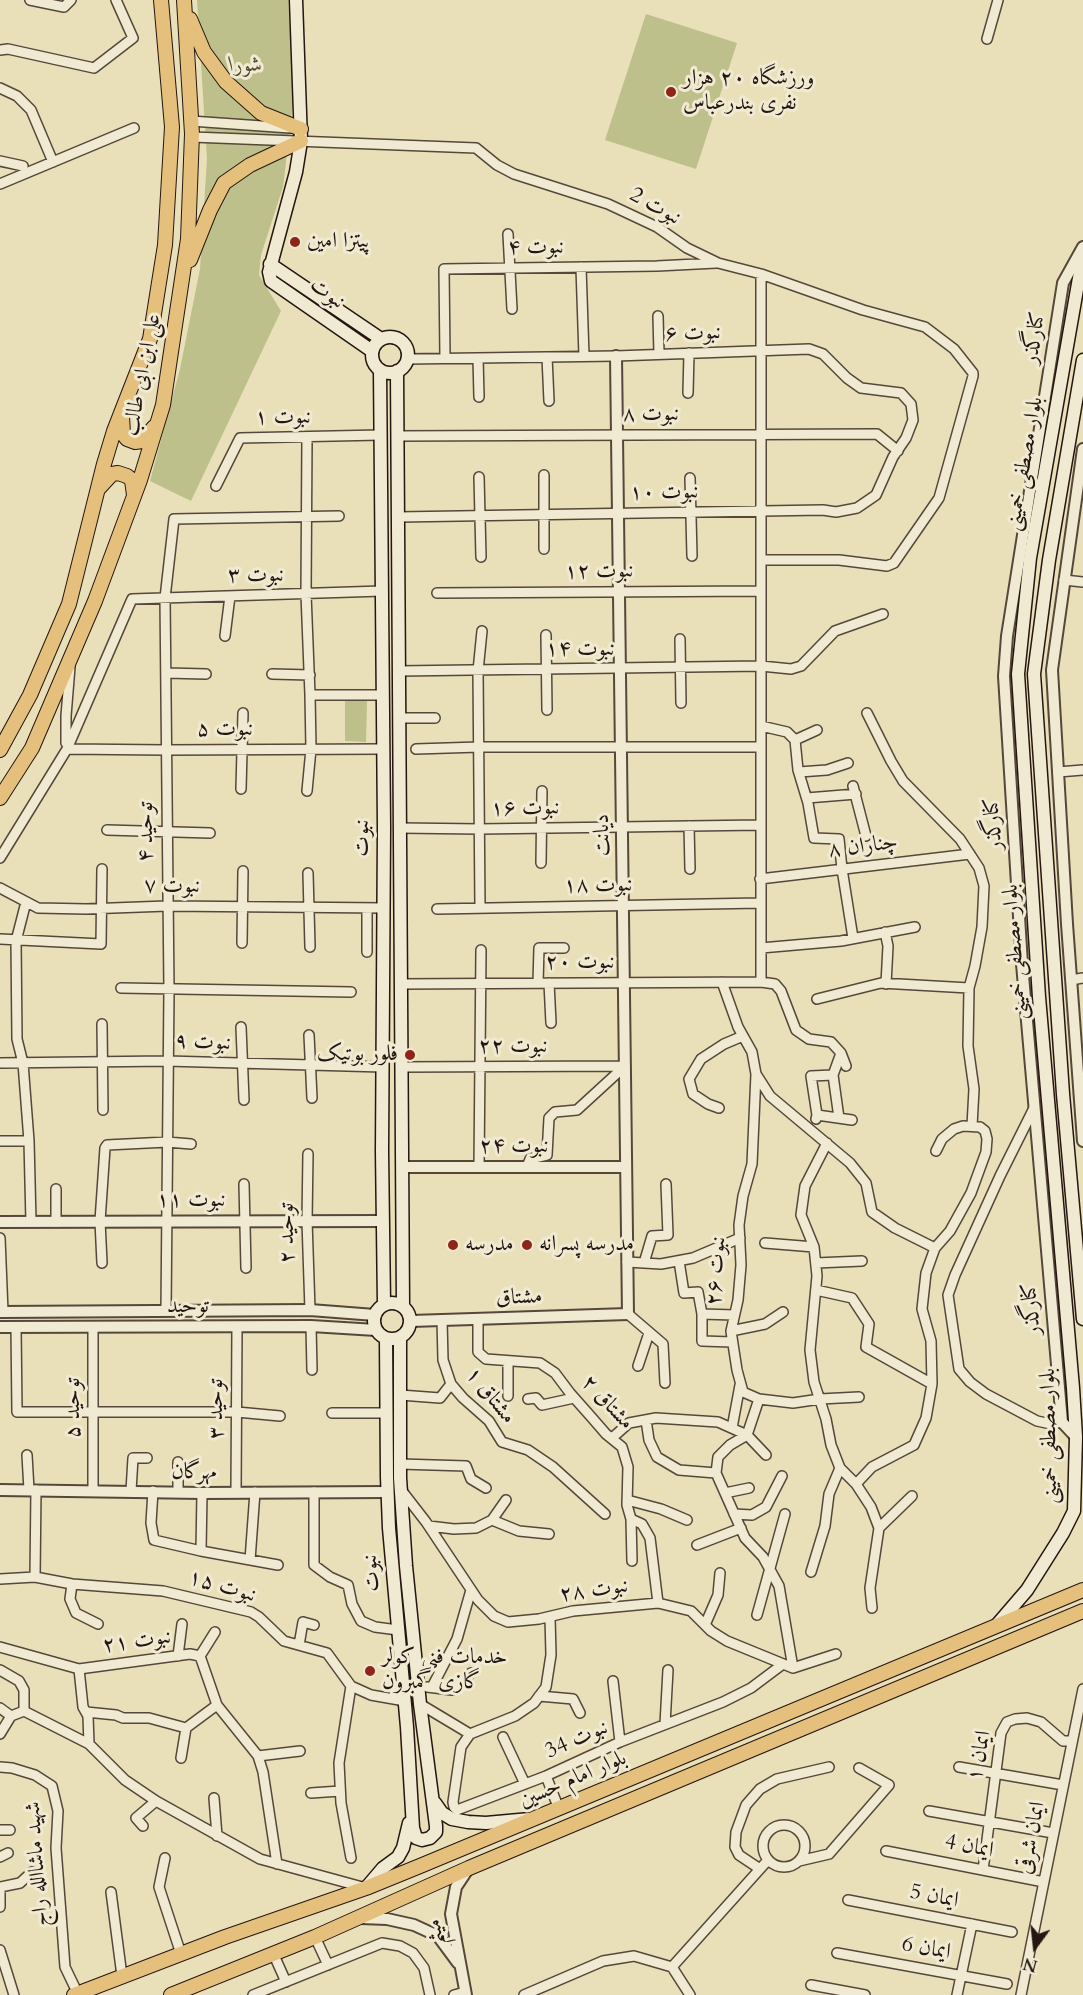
<!DOCTYPE html>
<html>
<head>
<meta charset="utf-8">
<style>
  body { margin:0 }
  #map { position:relative; width:1083px; height:1995px; overflow:hidden; background:#e9dfb9; font-family:Cardo,serif }
  canvas { display:block }
  .north { position:absolute; left:1005px; top:1917px; width:60px; height:60px; -webkit-text-stroke:4px #f1ead2; paint-order:stroke; rotate:195deg; font-size:16px; font-weight:700; line-height:24px; text-align:center; color:#241610 }
  .north::after { content:''; display:block; margin:auto; width:21px; height:27px; background:#241610; clip-path:polygon(50% 0,100% 100%,50% 72%,0 100%) }
</style>
</head>
<body>
<div id="map">
<canvas width="1083" height="1995"></canvas>
<div class="north">N</div>
</div>
<script>
const g = document.querySelector('canvas').getContext('2d');
g.lineJoin = 'round';
function fill(path, color) {
  g.fillStyle = color;
  g.fill(path, 'evenodd');
}
function shape(rows) {
  const path = new Path2D();
  for (const r of rows) {
    if (r.length === 3) {
      path.moveTo(r[0] + r[2], r[1]);
      path.arc(r[0], r[1], r[2], 0, 2 * Math.PI);
      continue;
    }
    path.moveTo(r[0], r[1]);
    for (let i = 2; i < r.length; i += 2) path.lineTo(r[i], r[i + 1]);
  }
  return path;
}
function stroke(path, color, width, dash) {
  g.strokeStyle = color;
  g.lineWidth = width;
  g.lineCap = dash ? 'butt' : 'round';
  g.setLineDash(dash || []);
  g.stroke(path);
}
function write(font, color, halo, rows, align = 'center') {
  g.font = font + ' Cardo,Amiri,serif';
  g.lineWidth = 6;
  g.setLineDash([]);
  g.textBaseline = 'middle';
  g.strokeStyle = halo;
  g.fillStyle = color;
  for (const [text, x, y, turn = 0] of rows) {
    g.save();
    g.translate(x, y);
    g.rotate((+turn || 0) * Math.PI / 180);
    g.textAlign = isNaN(turn) ? turn : align;
    if (halo) g.strokeText(text, 0, 0);
    g.fillText(text, 0, 0);
    g.restore();
  }
}
const green = shape([
  [197,0,288,0,294,96,283,187,261,255,259,275,281,311,191,501,150,481,180,369,200,269,207,159],
  [646,14,737,43,696,169,605,140],
  [345,701,367,701,366,742,345,741]
]);
const minor = shape([
  [30,0,64,7,71,0],
  [987,39,998,0],
  [0,50,8,49,94,68,133,38,116,0],
  [0,88,17,96,31,110,53,162],
  [191,121,290,128],
  [192,137,476,148,497,165,514,174,608,204,657,227,687,248,718,263,761,274,863,310,925,327,954,349,973,373,973,376,939,498,894,563,887,566,839,560,761,560],
  [0,161,23,166],
  [0,184,134,128],
  [508,234,512,309],
  [581,267,584,356],
  [658,316,659,354],
  [547,357,549,401],
  [445,358,444,269,657,266,716,263],
  [478,358,479,397],
  [688,393,689,353],
  [397,436,877,434,898,451],
  [307,437,306,594,310,695,311,749,307,791],
  [479,477,481,557],
  [690,478,692,556],
  [216,486,240,438,380,435],
  [399,517,823,510,836,512,857,508,876,495,893,457,906,438,913,420,911,404,901,393,861,388,847,378,823,354,809,349,616,356,407,359],
  [544,549,544,475],
  [1064,580,1083,582],
  [437,593,761,591],
  [546,635,547,710],
  [225,636,230,596],
  [680,639,681,703],
  [399,671,761,666,791,669,801,666,835,631,883,614],
  [166,673,206,674],
  [272,674,310,675],
  [310,695,382,695],
  [867,713,891,761,903,781,960,839,979,868,984,886,982,927,975,966,969,988,968,1046,974,1089,972,1126],
  [399,718,435,718],
  [761,726,787,732,795,740,798,770,808,803,814,838,839,839,842,869,853,938],
  [795,740,817,730],
  [66,743,66,716,70,667],
  [67,749,166,750,383,749],
  [416,749,479,747,760,747],
  [799,772,827,770,848,763],
  [1058,772,1083,770],
  [853,786,866,836],
  [241,789,243,713],
  [807,798,856,794],
  [689,826,690,869],
  [400,828,480,829,760,825],
  [107,830,210,833],
  [0,858,67,749,132,599,382,591],
  [541,863,542,791],
  [308,873,310,947],
  [760,879,970,854],
  [0,888,38,908,86,909,167,906,384,908],
  [26,902,16,941,17,1039,23,1063,29,1141,31,1222],
  [480,908,478,671,482,631],
  [437,909,760,903],
  [885,932,888,946,886,984],
  [0,939,101,944,102,869],
  [242,943,243,871],
  [761,948,841,941,915,927],
  [367,952,367,908],
  [1071,980,1083,978],
  [722,982,738,1027,752,1052,756,1074,770,1096,850,1163,866,1183,872,1212,895,1228,935,1248],
  [761,982,761,274],
  [538,983,539,948,564,948],
  [549,983,551,1023],
  [400,984,761,982,775,984,781,991,796,1030,809,1039,831,1042,841,1053,846,1066],
  [121,988,351,992],
  [817,999,881,983,969,988],
  [102,1024,103,1110],
  [241,1027,244,1100],
  [309,1035,312,1098],
  [0,1063,167,1061,383,1067],
  [401,1067,625,1066],
  [756,1074,752,1164,743,1196,739,1225,741,1265,738,1300,731,1331,737,1370,743,1392,759,1399,793,1403,820,1399,859,1397],
  [719,1108,708,1104,693,1094,689,1079,701,1059,724,1044,743,1036],
  [1034,1108,1000,1176,955,1275,948,1295,959,1369,970,1382,986,1394,1037,1421,1051,1424,1062,1422],
  [817,1115,811,1076,833,1075],
  [839,1118,833,1075,841,1053],
  [816,1119,817,1115,852,1120],
  [0,1141,29,1141],
  [827,1143,805,1186,801,1215,814,1247,817,1276,810,1350,814,1382,826,1419,831,1445,840,1468,856,1484,871,1507,879,1528,870,1588,872,1608],
  [308,1154,307,1221,310,1310],
  [479,1167,481,950],
  [527,1167,530,1159,547,1155,549,1118,555,1112,577,1110,625,1066],
  [244,1184,246,1268],
  [56,1222,56,1189],
  [0,1238,3,1312],
  [765,1243,814,1247],
  [679,1261,684,1293,698,1292,702,1314,734,1315],
  [627,1262,661,1264,693,1258,740,1238],
  [102,1263,100,1221,105,1148,107,1145,167,1142,191,1144],
  [644,1263,652,1236,668,1235,666,1184],
  [816,1263,862,1261],
  [816,1290,852,1298,869,1324,866,1347,932,1384],
  [166,1311,169,990,165,598,174,519,339,516],
  [628,1314,663,1344,665,1383],
  [702,1314,702,1341,732,1342],
  [478,1319,478,1352,486,1359,540,1363,555,1373,570,1393,593,1419,606,1434,622,1447,628,1467,627,1505,631,1519,642,1524,650,1538,658,1603],
  [442,1320,443,1360,451,1384,463,1398,489,1421,502,1442,528,1450,553,1467,605,1514],
  [311,1326,312,1370],
  [16,1327,17,1412,237,1412,280,1416],
  [731,1331,765,1324,783,1312],
  [638,1366,649,1333],
  [400,1395,440,1398,451,1384],
  [508,1396,508,1361],
  [528,1399,536,1398,542,1405,574,1398],
  [759,1399,747,1435,730,1445,718,1457,716,1473,745,1538,763,1557,779,1586,793,1668],
  [332,1413,386,1413],
  [646,1420,649,1440,657,1457,679,1470,716,1473],
  [732,1428,740,1385],
  [612,1438,629,1423,656,1418,718,1422,747,1435,766,1455],
  [27,1455,29,1490],
  [400,1464,466,1466,471,1479,486,1488],
  [856,1484,872,1467,914,1445,926,1418,932,1384,931,1341,922,1309,926,1273,935,1248,950,1231,971,1193,986,1152,987,1139,985,1131,980,1127,963,1126,954,1129,942,1139,936,1151],
  [93,1490,93,1327],
  [131,1491,133,1458,147,1458],
  [153,1491,151,1523,154,1540,201,1551],
  [402,1491,426,1522,478,1600,494,1616,508,1622,539,1619,573,1611,658,1603,691,1611,711,1631,727,1641,793,1668,836,1654],
  [178,1492,178,1462],
  [236,1492,237,1327],
  [314,1492,314,1565,330,1577,348,1585,352,1604,361,1621,375,1627,398,1630],
  [202,1493,201,1551,278,1565],
  [725,1493,749,1488],
  [627,1500,661,1509,687,1520],
  [734,1514,752,1515,766,1507,782,1476],
  [631,1519,632,1561],
  [492,1520,519,1531,549,1534],
  [429,1526,454,1529,476,1528,492,1520,506,1500],
  [879,1528,912,1496],
  [697,1545,741,1528],
  [250,1560,255,1492],
  [811,1572,825,1526,829,1494,840,1468],
  [35,1577,36,1490],
  [0,1579,35,1577,72,1584,163,1591,251,1612,259,1617,284,1641,327,1653,351,1686,371,1695,405,1701],
  [72,1584,70,1599,76,1613,98,1624],
  [757,1615,785,1514],
  [705,1625,718,1595,720,1573],
  [299,1645,303,1622,314,1625],
  [0,1647,79,1669,190,1654,200,1656,217,1705,258,1756,263,1772,277,1864],
  [178,1656,182,1624],
  [200,1656,215,1632],
  [79,1669,83,1707,88,1716,89,1744],
  [0,1670,19,1681,24,1690,24,1711,89,1744,125,1780,156,1801,260,1859,366,1888],
  [613,1681,620,1742],
  [351,1686,339,1763,341,1803,351,1858],
  [427,1687,452,1690,471,1673],
  [432,1687,457,1639,471,1590],
  [539,1696,573,1699,580,1713],
  [420,1704,470,1734,515,1716,534,1703,546,1687,551,1655,550,1617],
  [0,1708,11,1716],
  [86,1712,116,1715,123,1718,149,1718,186,1728],
  [665,1724,668,1670],
  [0,1734,11,1716,24,1711],
  [470,1734,461,1747,453,1802,454,1807,457,1810,546,1776,620,1742,723,1702,751,1688,783,1664],
  [503,1737,525,1784],
  [258,1756,300,1751],
  [181,1758,186,1728,217,1705],
  [0,1767,12,1768,35,1775,52,1786,58,1811,56,1848,65,1967,78,1994],
  [959,1767,1063,1785],
  [546,1776,559,1809],
  [311,1793,340,1791],
  [214,1798,217,1836],
  [929,1811,1053,1833],
  [784,1846,21],
  [143,1826,136,1818,156,1801],
  [0,1830,10,1830],
  [886,1851,1044,1882],
  [0,1857,8,1853],
  [165,1858,159,1887,181,1954],
  [799,1861,829,1854,889,1785,859,1768],
  [760,1869,739,1855,735,1847,736,1832,746,1805,760,1789,777,1779,829,1767],
  [983,1870,1001,1733,1007,1722,1015,1719,1027,1718,1041,1722,1063,1741,1072,1741],
  [0,1887,20,1883,32,1872],
  [0,1891,0,1907],
  [111,1892,122,1976],
  [848,1900,1012,1932],
  [315,1937,328,1965],
  [0,1950,14,1995],
  [273,1953,286,1982],
  [837,1953,1007,1984],
  [672,1967,768,1860],
  [811,1985,865,1995],
  [253,1995,382,1943,400,1946,413,1953,424,1968,430,1995],
  [454,1995,465,1992],
  [524,1995,603,1961,634,1956,672,1967,690,1995],
  [957,1995,972,1924],
  [1021,1995,1083,1689]
]);
const tertiary = shape([
  [1083,449,1052,670,1067,924,1083,1141],
  [402,1167,626,1167],
  [0,1222,382,1221],
  [0,1312,310,1310,375,1315],
  [411,1321,628,1314,616,356],
  [0,1327,311,1326,376,1330],
  [1076,1437,1062,1422,1022,964,1004,676,1007,636,1063,283,1083,247],
  [0,1490,202,1493,388,1492],
  [361,1918,387,1919,414,1925,438,1936,458,1963],
  [466,1995,451,1914,456,1887,468,1869]
]);
const secondary = shape([
  [296,0,301,141,296,172,269,272,271,281,372,351],
  [270,264,381,339],
  [390,355,18],
  [1083,360,1049,560,1034,674,1063,1094,1083,1319],
  [380,370,384,828,382,1151,384,1305],
  [397,371,403,1307],
  [392,1321,18],
  [386,1339,387,1477,389,1528,407,1727,413,1828,416,1838,422,1840,430,1838,436,1832,436,1826,420,1704,406,1566,400,1478,400,1338],
  [996,1626,1027,1590,1063,1533,1074,1511,1076,1437,1073,1388,1039,997,1018,674,1030,558,1083,255],
  [435,1803,442,1813,452,1819,468,1822,486,1823,530,1819],
  [366,1888,383,1868,398,1857,403,1848,409,1823]
]);
const primary = shape([
  [190,19,204,52,226,82,261,113,301,129],
  [190,260,210,210,224,183,250,165,301,141],
  [122,416,123,434,127,439,135,442,142,441,154,427],
  [99,488,112,474,118,473,127,476,132,480,134,495],
  [0,750,30,695,69,604,104,464,114,431,150,339,165,245,172,127,161,0],
  [0,798,32,748,95,601,140,480,163,405,188,239,192,134,184,0],
  [74,1995,225,1937,366,1888,420,1866,1083,1590],
  [171,1995,315,1937,469,1868,1083,1611]
]);
const markers = [
  [671,92,6,"#8f2418"],
  [295,242,6,"#8f2418"],
  [410,1055,6,"#8f2418"],
  [453,1245,6,"#8f2418"],
  [527,1245,6,"#8f2418"],
  [370,1671,6,"#8f2418"]
];
const parkNames = [
  ["شورا",246,66]
];
const poiNames = [
  ["ورزشگاه ۲۰ هزار",683,79],
  ["نفری بندرعباس",683,104],
  ["پیتزا امین",307,242],
  ["فلور بوتیک",398,1055,"right"],
  ["مدرسه",465,1245],
  ["مدرسه پسرانه",539,1245],
  ["خدمات فنی کولر",382,1658],
  ["گازی گمبرون",382,1683]
];
const streetNames = [
  ["نبوت 2",655,207,29],
  ["نبوت ۴",536,248,-1],
  ["نبوت",327,294,35],
  ["نبوت ۶",693,334,-2],
  ["کنارگذر",1035,338,-81],
  ["علی ابن ابی طالب",143,375,-79],
  ["نبوت ۸",651,415],
  ["نبوت ۱",283,418,-1],
  ["بلوار مصطفی خمینی",1025,464,-80],
  ["نبوت ۱۰",664,493,-1],
  ["نبوت ۱۲",599,572,-1],
  ["نبوت ۳",256,576,-1],
  ["نبوت ۱۴",580,650],
  ["نبوت ۵",225,730],
  ["نبوت ۱۶",525,809,-1],
  ["کنارگذر",994,824,-94],
  ["توحید ۴",147,832,-90],
  ["دیانت",603,835,-91],
  ["نبوت",363,838,-90],
  ["چناران ۸",863,847,-7],
  ["نبوت ۱۸",598,886,-1],
  ["نبوت ۷",172,887],
  ["بلوار مصطفی خمینی",1016,952,-94],
  ["نبوت ۲۰",580,963],
  ["نبوت ۹",203,1043,2],
  ["نبوت ۲۲",513,1047],
  ["نبوت ۲۴",514,1147],
  ["نبوت ۱۱",191,1201],
  ["توحید ۲",288,1233,-91],
  ["نبوت ۲۶",717,1271,-86],
  ["مشتاق",519,1298,-2],
  ["توحید",188,1307],
  ["کنارگذر",1032,1309,-95],
  ["مشتاق ۱",490,1396,51],
  ["مشتاق ۲",607,1403,47],
  ["توحید ۵",74,1408,-90],
  ["توحید ۳",217,1409,-90],
  ["بلوار مصطفی خمینی",1050,1436,-91],
  ["مهرگان",194,1473,1],
  ["نبوت",372,1573,-95],
  ["نبوت ۱۵",222,1587,16],
  ["نبوت ۲۸",594,1591,-8],
  ["نبوت ۲۱",137,1642,-8],
  ["نبوت 34",577,1740,-24],
  ["ایمان ۱",980,1756,-79],
  ["بلوار امام حسین",573,1780,-23],
  ["ایمان شرقی",1032,1838,-79],
  ["ایمان 4",969,1847,11],
  ["شهید ماشاالله راج",38,1864,-94],
  ["ایمان 5",934,1897,11],
  ["میثم",436,1932,-96],
  ["ایمان 6",926,1949,10]
];
fill(green, '#bdc08b');
stroke(minor, '#55483a', 12);
stroke(tertiary, '#55483a', 14);
stroke(secondary, '#241610', 15);
stroke(primary, '#241610', 16);
stroke(minor, '#f1ead2', 9);
stroke(tertiary, '#f1ead2', 10);
stroke(secondary, '#f1ead2', 12);
stroke(primary, '#e4c07c', 14);
for (const [x, y, r, color] of markers) {
  const dot = new Path2D();
  dot.arc(x, y, r, 0, 2 * Math.PI);
  g.fillStyle = color;
  g.fill(dot);
  stroke(dot, '#f1ead2', 2);
}
write('italic 22px', '#524935', '#f1ead2', parkNames);
write('22px', '#241610', '#f1ead2', poiNames, 'left');
write('22px', '#241610', '#f1ead2', streetNames);
</script>
</body>
</html>
